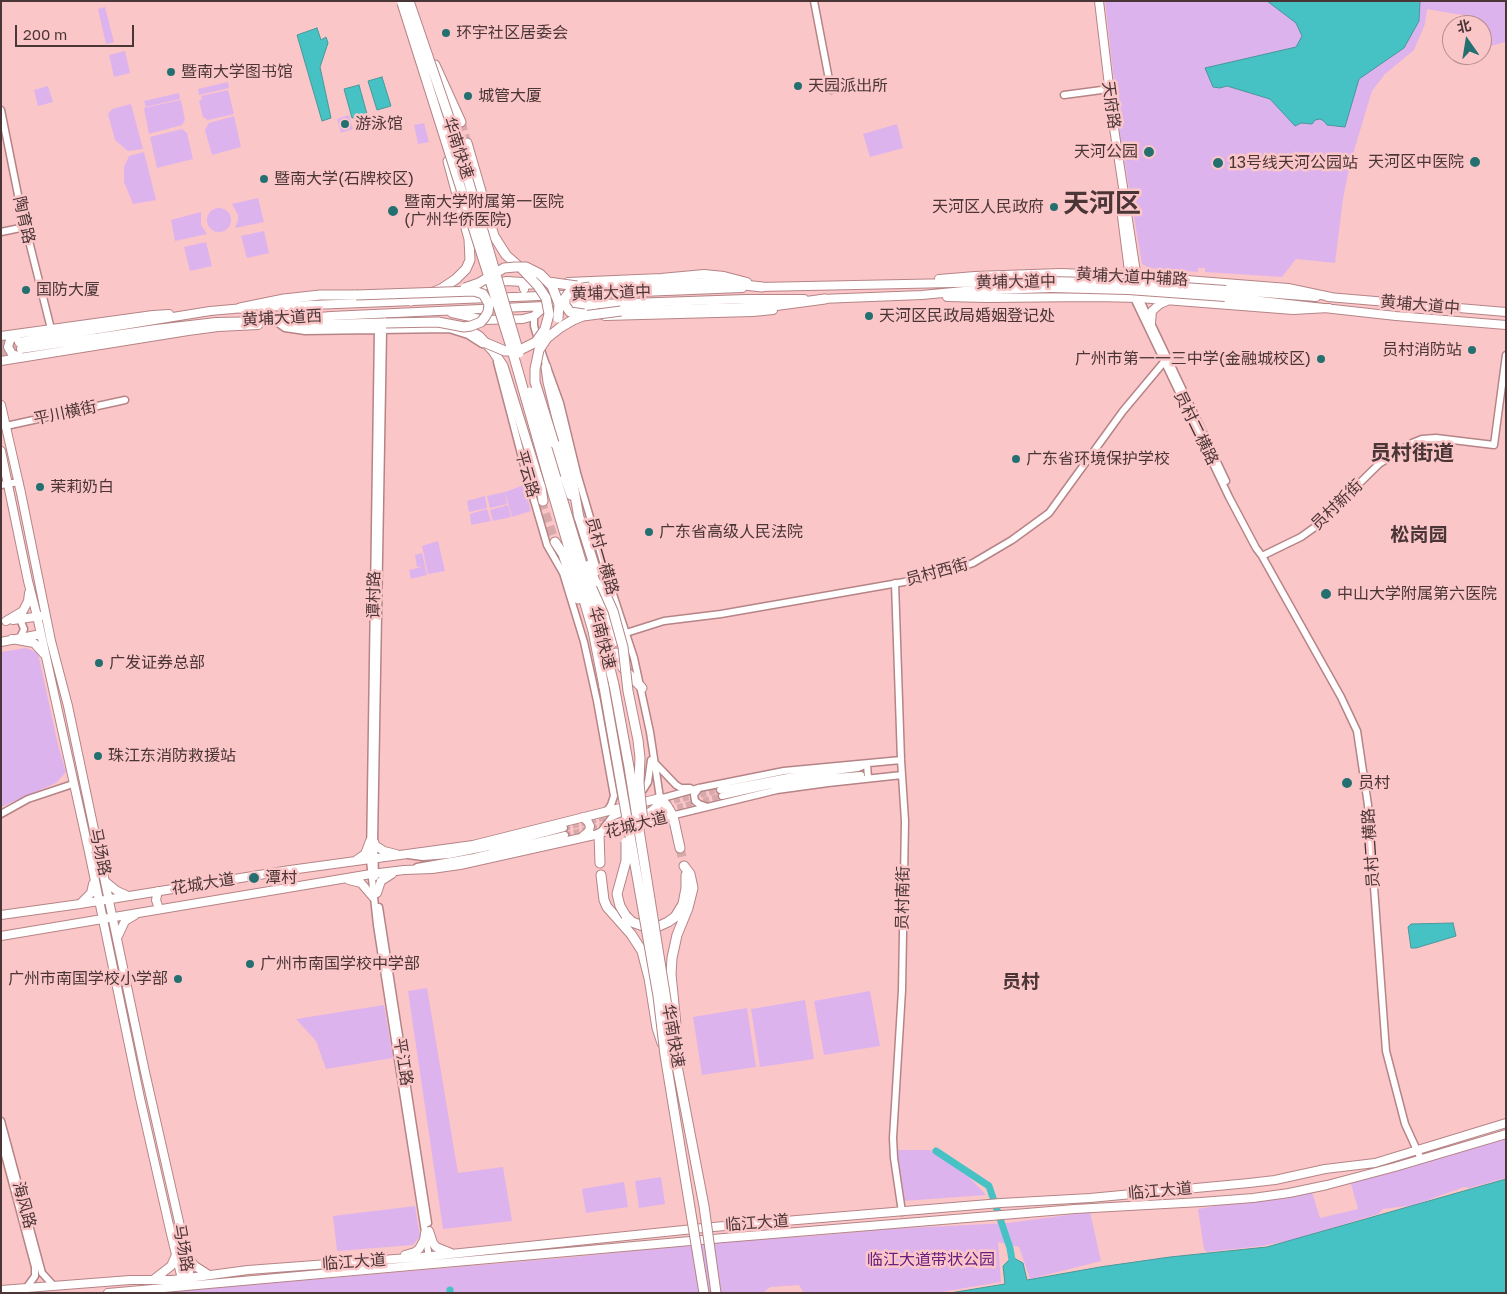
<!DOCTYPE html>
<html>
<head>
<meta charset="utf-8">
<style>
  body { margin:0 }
  #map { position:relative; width:1507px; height:1294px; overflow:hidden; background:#fbc6c8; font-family:"Golos Text","Noto Sans SC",sans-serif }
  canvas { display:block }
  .frame { position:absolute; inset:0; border:2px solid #4b3637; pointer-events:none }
  .north { position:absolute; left:1442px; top:15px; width:50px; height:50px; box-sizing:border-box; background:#fbc6c8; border:1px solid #b58c8e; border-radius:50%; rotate:347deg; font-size:14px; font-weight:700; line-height:20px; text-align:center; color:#4b3637 }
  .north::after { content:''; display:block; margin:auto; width:18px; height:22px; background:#247070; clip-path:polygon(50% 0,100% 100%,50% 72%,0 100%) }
  .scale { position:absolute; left:15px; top:25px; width:119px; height:22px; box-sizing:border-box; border:2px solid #4b3637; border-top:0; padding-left:6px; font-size:15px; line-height:18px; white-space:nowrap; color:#4b3637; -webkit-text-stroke:4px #fbc6c8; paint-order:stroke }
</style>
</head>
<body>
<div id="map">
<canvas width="1507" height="1294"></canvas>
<div class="frame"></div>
<div class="north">北</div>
<div class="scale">200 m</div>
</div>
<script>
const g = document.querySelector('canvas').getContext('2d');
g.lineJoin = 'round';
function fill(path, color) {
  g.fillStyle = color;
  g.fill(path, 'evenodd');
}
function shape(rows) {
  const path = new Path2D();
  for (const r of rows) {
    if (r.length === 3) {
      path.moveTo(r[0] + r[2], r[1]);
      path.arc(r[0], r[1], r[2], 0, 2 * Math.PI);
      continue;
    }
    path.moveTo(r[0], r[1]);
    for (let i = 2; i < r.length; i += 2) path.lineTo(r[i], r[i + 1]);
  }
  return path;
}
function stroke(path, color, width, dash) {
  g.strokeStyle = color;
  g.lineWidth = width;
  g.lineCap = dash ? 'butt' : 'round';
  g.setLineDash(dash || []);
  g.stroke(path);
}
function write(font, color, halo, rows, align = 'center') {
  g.font = font + ' "Golos Text","Noto Sans SC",sans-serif';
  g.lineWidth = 5;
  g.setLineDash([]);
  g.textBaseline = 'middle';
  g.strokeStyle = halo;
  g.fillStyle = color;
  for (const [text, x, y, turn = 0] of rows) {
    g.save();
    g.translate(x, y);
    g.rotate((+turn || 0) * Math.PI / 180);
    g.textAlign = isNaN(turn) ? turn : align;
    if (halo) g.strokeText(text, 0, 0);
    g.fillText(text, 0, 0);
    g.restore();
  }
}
const green = shape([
  [1105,1,1506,1,1506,42,1486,47,1482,25,1471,25,1468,16,1427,9,1425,24,1414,50,1385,74,1372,91,1350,164,1343,199,1335,263,1296,259,1282,277,1205,272,1205,268,1198,268,1198,272,1149,268,1142,264,1120,134],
  [105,7,114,42,106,44,98,9],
  [125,51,130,73,114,77,109,55],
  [228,82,229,88,199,95,198,89],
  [48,86,53,102,38,106,34,90],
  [228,90,234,114,208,120,203,117,199,101,202,99,201,96],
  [179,93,180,99,146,107,144,101],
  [181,100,185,120,182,125,149,134,144,108],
  [131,104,143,149,128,151,115,140,108,114,112,109],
  [349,115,353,129,341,133,337,119],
  [234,116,241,147,212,155,205,130,209,123],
  [424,123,429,142,418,144,414,125],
  [897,124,903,148,870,157,863,134],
  [182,129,187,133,193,159,157,168,150,137],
  [144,152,156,200,133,204,124,182,124,167,129,156],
  [258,198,264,222,235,228,238,220,238,215,232,204],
  [219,220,12],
  [201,212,201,225,207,234,175,241,171,220],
  [264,231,269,253,247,258,241,236],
  [206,242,212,266,190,271,184,247],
  [524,485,531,511,512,517,505,492],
  [505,492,507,504,490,508,487,496],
  [485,496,487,508,469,512,467,501],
  [508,505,511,517,493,521,490,510],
  [487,509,491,521,471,525,470,514],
  [438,541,445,571,428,574,422,546],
  [422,553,427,575,411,579,409,570,422,567,417,567,415,555],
  [26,648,38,653,58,745,66,772,56,783,1,807,1,652],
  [427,988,458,1173,503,1167,512,1221,443,1229,408,991],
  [870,991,880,1046,824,1055,814,1001],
  [805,1000,814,1059,760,1067,751,1009],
  [384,1005,393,1058,326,1069,316,1041,296,1019],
  [747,1008,756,1067,702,1075,693,1017],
  [1506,1139,1506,1178,1469,1188,1464,1187,1414,1205,1383,1209,1378,1214,1292,1240,1262,1246,1206,1252,1204,1249,1198,1209,1311,1189,1320,1218,1358,1209,1350,1180],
  [896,1150,930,1150,969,1177,986,1195,903,1201,897,1170],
  [661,1177,665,1204,639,1208,635,1181],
  [624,1182,628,1207,586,1213,582,1189],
  [415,1206,420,1236,413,1245,337,1251,333,1216],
  [1090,1212,1101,1261,1030,1279,1019,1247,998,1242,1001,1282,935,1293,804,1293,799,1285,770,1287,763,1293,157,1293,573,1257,751,1239,814,1236,888,1229,1008,1223]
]);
const water = shape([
  [1267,1,1420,1,1419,21,1404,48,1359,79,1345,127,1327,125,1324,121,1320,119,1315,120,1312,124,1301,123,1295,126,1270,99,1227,86,1220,88,1213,87,1205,68,1296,47,1302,36,1296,23,1267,1],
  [317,28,321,40,326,37,328,43,320,67,331,118,322,121,297,35,317,28],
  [382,77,391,106,377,110,368,81,382,77],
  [359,85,367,114,352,118,344,89,359,85],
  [1453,923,1456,936,1416,948,1411,948,1408,927,1411,924,1453,923],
  [1506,1179,1506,1293,950,1293,1005,1284,1003,1266,1012,1257,1023,1263,1027,1280,1100,1267,1170,1257,1267,1247,1506,1179]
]);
const river = shape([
  [936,1151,989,1186,1010,1248,1013,1266],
  [450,1290,450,1293]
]);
const minorTunnel = shape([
  [639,809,720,790],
  [651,814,722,796],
  [564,828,615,815],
  [565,835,610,824]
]);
const majorTunnel = shape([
  [1,345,19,342],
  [1,352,21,349]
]);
const highwayTunnel = shape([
  [461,122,467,143],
  [515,424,555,542],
  [680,848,683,861]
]);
const minor = shape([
  [814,1,831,90],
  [1064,95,1109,89],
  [1,110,20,205,51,329],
  [1,232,25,227],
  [1134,298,1229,497,1256,548,1262,556,1341,697,1357,731,1368,805,1386,1051,1405,1124,1421,1159],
  [1139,298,1226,481],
  [534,316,534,326,543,356,560,403,577,473,609,582,634,658,650,732,660,798],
  [275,321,285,328,305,331,449,329,468,335,482,344],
  [378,330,370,860,377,925,430,1264],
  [497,362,526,473,547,545,563,573,584,642,597,701,614,796,611,805,606,812],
  [6,426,125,400],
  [1,485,19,482],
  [1262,556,1301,537,1315,527,1379,464,1412,443,1422,439,1436,438,1494,445,1506,355],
  [895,583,901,760,905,821,902,990,893,1138,894,1158,902,1212],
  [626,633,664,621,721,614,904,582,953,570,973,563,1012,540,1049,513,1123,411,1164,362],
  [20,638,24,629,20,619],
  [654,762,676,785,681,788,690,788],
  [699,788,694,795,695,801,699,804,705,806],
  [720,790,788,777,858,768,867,764,868,778],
  [638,792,643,790,648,782,651,760],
  [722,796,771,785,822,778,861,775],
  [659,799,699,788,784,771,901,760],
  [1,814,28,799,73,784],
  [603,829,612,817,628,810],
  [605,832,777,790,828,783,902,775],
  [408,855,423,857,449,855,504,844,564,828],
  [417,867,474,857,565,835],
  [375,877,374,842,383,330],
  [379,907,428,1223],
  [1,1121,42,1273,53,1285],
  [1,1140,35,1267,35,1276,27,1287]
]);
const major = shape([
  [1099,1,1114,128,1137,279],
  [1119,193,1130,279],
  [939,279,975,276,1061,273,1136,276,1288,288,1331,297],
  [568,282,661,278,704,274,724,276,747,282],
  [523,285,554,283],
  [758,287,1051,281],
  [1226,290,1316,297],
  [472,293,488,284,507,281,522,282,524,289],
  [947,297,986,298,1095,297,1139,298,1293,310,1329,308],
  [1225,297,1396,316,1506,325],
  [1328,297,1506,312],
  [821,299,922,295,964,291,1051,288],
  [582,306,605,316,753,312,773,310],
  [261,307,742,288],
  [452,313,484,320,523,319,534,316,545,306],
  [1151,323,1152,311,1160,304,1167,301],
  [17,335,10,340,8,347,12,354,21,357],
  [1,336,153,315,169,314],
  [19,342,210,311,244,308],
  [21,349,156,329,216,322,275,321,331,316,545,306,746,299,804,299],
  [1,361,188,331,218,327,258,325],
  [1,405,21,493,51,641,68,706,145,1072,182,1235,189,1271,188,1281],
  [1,451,28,581,37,616,89,852,140,1098,171,1234,182,1279,184,1282],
  [13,620,41,616],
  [6,621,23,611,28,601,29,593],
  [12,639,34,643,44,654],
  [1,642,41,634],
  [583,817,588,822,590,826,589,831,583,836],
  [374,842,376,846,384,851,396,854],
  [355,861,365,854,370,841],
  [349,880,361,883,373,897],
  [106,882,117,891,128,896],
  [158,891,156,900,159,909],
  [377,893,381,881,392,874],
  [80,904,91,893,93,884],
  [1,915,80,904,290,870,473,845,660,798],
  [1,936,371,874,404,870,432,869,460,865,599,834],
  [118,936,125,921,135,915],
  [429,1231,433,1243,436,1247,451,1253],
  [405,1255,415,1252,419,1249,424,1240,425,1233],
  [188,1258,195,1266,209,1275],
  [153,1280,171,1266,176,1255],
  [1,1290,130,1280,173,1280,248,1270,422,1257,713,1227,1001,1203,1090,1198,1249,1183,1275,1180,1325,1169,1375,1163,1506,1123],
  [108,1293,724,1238,1075,1209,1201,1202,1253,1198,1289,1193,1327,1185,1395,1167,1506,1134]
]);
const highway = shape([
  [435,65,461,122],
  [467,143,494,236,506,255,523,270],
  [590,287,718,282,762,287],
  [411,301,441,289,456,279,466,269,470,260,469,239,448,161],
  [240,308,284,299,320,295,356,295],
  [621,311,765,307,825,299],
  [275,321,304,325,386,323],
  [464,327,479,336,493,351,503,366,541,488,543,501],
  [546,367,548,382,573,484,579,518],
  [554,443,571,495],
  [556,478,595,607,614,685],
  [549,480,593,631,604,687],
  [578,514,596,571],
  [555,542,563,554,578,599],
  [589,565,606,611,614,642],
  [616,653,623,668,642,688],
  [600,863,599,834,613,825,641,817,651,812,656,808,660,798,667,806,673,816,680,848],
  [601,875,604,900,607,907,631,934,642,951,649,978,657,1028,662,1043],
  [626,916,632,922,643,926,657,927,668,922,675,917,683,904,686,888,686,875],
  [675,1040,676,1025,671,974,672,958,677,935,688,908,693,888,690,874,684,866]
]);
const majorBridge = shape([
  [1051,281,1126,283,1226,290],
  [1051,288,1128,290,1225,297]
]);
const highwayBridge = shape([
  [409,1,454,132,519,353],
  [402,3,512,350,549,480],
  [548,282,577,286],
  [465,288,479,283,504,268,515,267,526,267,540,274,552,286,559,304,558,318],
  [356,295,474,291,483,294,489,304,488,312,485,317,481,322,471,326,464,327,438,322,386,323],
  [584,314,570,312,565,305,565,298,571,290,590,287],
  [486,343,505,351,520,350,536,342,545,329,549,314,546,298,538,286,523,270],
  [530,392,556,478],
  [554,443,535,382,535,369,539,350,547,338,561,327,573,320,583,316,621,311],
  [601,584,613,611,623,647,628,691,638,740,640,758,639,783,643,822],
  [614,685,629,767,674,1050,704,1206,716,1293],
  [604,687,658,996,665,1055,704,1293],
  [626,916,620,906,617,894,626,861,626,842]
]);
const markers = [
  [446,33,5,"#247070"],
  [171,72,5,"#247070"],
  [798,86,5,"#247070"],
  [468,96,5,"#247070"],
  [345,124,5,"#247070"],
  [1149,152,6,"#247070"],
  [1475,162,6,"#247070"],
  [1218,163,6,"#247070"],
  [264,179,5,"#247070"],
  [1054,207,5,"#247070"],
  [393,211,6,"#247070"],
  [26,290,5,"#247070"],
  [869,316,5,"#247070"],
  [1472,350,5,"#247070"],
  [1321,359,5,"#247070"],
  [1016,459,5,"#247070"],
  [40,487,5,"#247070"],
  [649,532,5,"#247070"],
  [1326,594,6,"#247070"],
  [99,663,5,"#247070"],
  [98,756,5,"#247070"],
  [1347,783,6,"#247070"],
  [254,878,6,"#247070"],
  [250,964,5,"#247070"],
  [178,979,5,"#247070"]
];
const poiNames = [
  ["环宇社区居委会",456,33],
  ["暨南大学图书馆",181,72],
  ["天园派出所",808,86],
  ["城管大厦",478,96],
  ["游泳馆",355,124],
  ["天河公园",1138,152,"right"],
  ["天河区中医院",1464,162,"right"],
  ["13号线天河公园站",1229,163],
  ["暨南大学(石牌校区)",274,179],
  ["暨南大学附属第一医院",404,202],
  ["(广州华侨医院)",404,220],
  ["天河区人民政府",1044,207,"right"],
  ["国防大厦",36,290],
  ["天河区民政局婚姻登记处",879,316],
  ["员村消防站",1462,350,"right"],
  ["广州市第一一三中学(金融城校区)",1311,359,"right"],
  ["广东省环境保护学校",1026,459],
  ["茉莉奶白",50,487],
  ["广东省高级人民法院",659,532],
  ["中山大学附属第六医院",1337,594],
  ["广发证券总部",109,663],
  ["珠江东消防救援站",108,756],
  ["员村",1358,783],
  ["潭村",265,878],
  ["广州市南国学校中学部",260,964],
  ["广州市南国学校小学部",168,979,"right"]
];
const streetNames = [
  ["天府路",1111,105,82],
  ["华南快速",458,148,72],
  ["陶育路",24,220,77],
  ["黄埔大道中辅路",1132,277,3],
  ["黄埔大道中",1016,282,-1],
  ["黄埔大道中",611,293,-2],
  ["黄埔大道中",1420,305,5],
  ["黄埔大道西",282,318,-3],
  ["平川横街",65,413,-12],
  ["员村二横路",1196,428,64],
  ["平云路",527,474,74],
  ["员村新街",1337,505,-44],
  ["员村一横路",602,556,74],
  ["员村西街",937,572,-15],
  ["谭村路",374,595,-89],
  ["华南快速",602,638,76],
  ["花城大道",636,825,-14],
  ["员村二横路",1371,848,-94],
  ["马场路",100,852,78],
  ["花城大道",203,884,-9],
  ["员村南街",903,898,-89],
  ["华南快速",673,1036,80],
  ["平江路",403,1062,81],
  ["临江大道",1160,1191,-5],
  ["海风路",24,1205,75],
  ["临江大道",757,1223,-4],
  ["马场路",183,1248,80],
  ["临江大道",354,1262,-4]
];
const parkNames = [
  ["临江大道带状公园",931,1260]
];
const quarterNames = [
  ["松岗园",1419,535],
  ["员村",1021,982]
];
const districtNames = [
  ["员村街道",1412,453]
];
const townNames = [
  ["天河区",1102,204]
];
fill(green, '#ddb3ee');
fill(water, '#46c2c4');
stroke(water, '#48989a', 1);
stroke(river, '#46c2c4', 7);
stroke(minorTunnel, '#d8a9ab', 6, [6, 3]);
stroke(majorTunnel, '#d8a9ab', 8, [8, 4]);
stroke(highwayTunnel, '#d8a9ab', 9, [9, 4.5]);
stroke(minor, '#b68486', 9);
stroke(major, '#b68486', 10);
stroke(highway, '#b68486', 11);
stroke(minor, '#fff', 6);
stroke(major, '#fff', 8);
stroke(highway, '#fff', 9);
stroke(majorBridge, '#b68486', 10, []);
stroke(highwayBridge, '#b68486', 11, []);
stroke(majorBridge, '#fff', 8);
stroke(highwayBridge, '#fff', 9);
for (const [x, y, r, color] of markers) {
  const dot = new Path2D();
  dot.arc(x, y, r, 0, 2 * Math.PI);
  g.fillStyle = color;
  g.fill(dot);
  stroke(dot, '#fbc6c8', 2);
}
write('16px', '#4b3637', '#fbc6c8', poiNames, 'left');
write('16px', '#4b3637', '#fbc6c8', streetNames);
write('16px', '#681d81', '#fbc6c8', parkNames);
write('bold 19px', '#4b3637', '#fbc6c8', quarterNames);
write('bold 21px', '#4b3637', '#fbc6c8', districtNames);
write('bold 26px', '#4b3637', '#fbc6c8', townNames);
</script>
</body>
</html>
